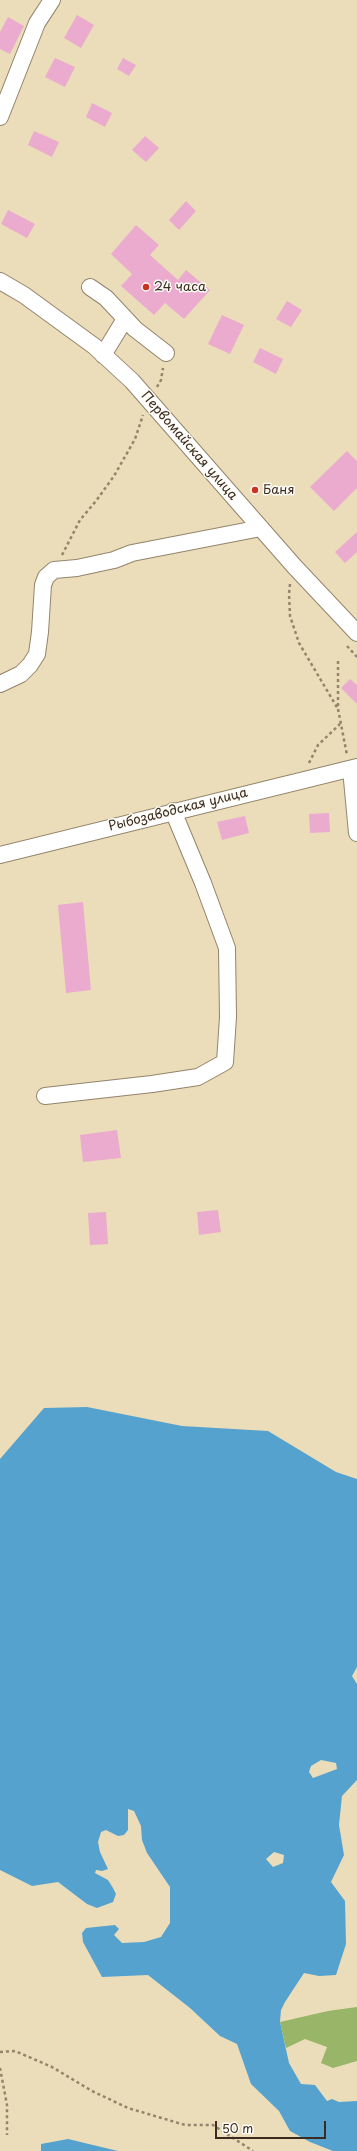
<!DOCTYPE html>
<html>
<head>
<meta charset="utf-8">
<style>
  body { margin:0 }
  #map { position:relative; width:357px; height:2151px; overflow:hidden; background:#ebddb9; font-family:"Playpen Sans",sans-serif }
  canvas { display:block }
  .scale { position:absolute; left:215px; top:2121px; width:111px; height:18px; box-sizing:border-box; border:2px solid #3b2a1e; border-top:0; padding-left:5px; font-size:12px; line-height:14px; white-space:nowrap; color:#3b2a1e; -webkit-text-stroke:3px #fdfcf7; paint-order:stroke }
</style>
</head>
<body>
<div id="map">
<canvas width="357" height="2151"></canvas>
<div class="scale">50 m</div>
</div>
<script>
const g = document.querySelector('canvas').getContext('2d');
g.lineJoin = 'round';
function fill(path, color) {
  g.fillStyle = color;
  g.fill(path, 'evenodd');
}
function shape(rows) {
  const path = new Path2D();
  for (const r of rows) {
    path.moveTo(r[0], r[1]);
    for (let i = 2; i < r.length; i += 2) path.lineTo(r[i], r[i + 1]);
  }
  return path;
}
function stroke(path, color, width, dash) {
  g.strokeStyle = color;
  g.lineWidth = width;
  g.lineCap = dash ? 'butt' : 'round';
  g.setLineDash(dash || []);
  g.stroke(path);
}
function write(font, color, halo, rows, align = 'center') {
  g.font = font + ' "Playpen Sans",sans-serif';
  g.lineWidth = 3;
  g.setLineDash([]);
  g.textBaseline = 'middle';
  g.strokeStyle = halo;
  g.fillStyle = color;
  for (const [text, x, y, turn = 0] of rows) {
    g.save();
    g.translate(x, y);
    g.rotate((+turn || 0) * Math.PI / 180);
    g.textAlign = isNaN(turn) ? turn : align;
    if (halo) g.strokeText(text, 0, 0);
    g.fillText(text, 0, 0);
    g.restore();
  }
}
const forest = shape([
  [357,2007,357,2061,333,2068,321,2063,327,2047,305,2039,286,2048,280,2022,328,2011]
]);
const water = shape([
  [87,1407,182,1426,268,1431,336,1472,357,1479,357,1667,352,1676,357,1684,357,1780,342,1796,339,1825,344,1855,331,1882,345,1901,346,1944,336,1975,319,1976,304,1973,285,2002,281,2010,280,2022,289,2063,301,2084,315,2085,327,2101,332,2099,339,2102,357,2101,357,2151,333,2151,310,2142,290,2131,279,2111,251,2084,237,2044,220,2036,190,2008,148,1975,102,1977,83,1942,82,1933,86,1928,115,1925,119,1929,114,1935,122,1943,144,1942,161,1937,170,1923,170,1887,147,1853,142,1840,141,1826,134,1811,128,1809,128,1830,124,1835,118,1836,106,1830,101,1832,98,1842,100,1852,108,1869,102,1871,96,1870,95,1873,108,1880,113,1888,116,1894,113,1902,97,1908,87,1904,58,1882,32,1886,0,1870,0,1459,44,1408],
  [321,1760,336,1763,337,1769,313,1778,309,1772,311,1766],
  [274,1852,284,1855,283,1863,273,1867,266,1859],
  [68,2139,118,2151,41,2151,41,2144]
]);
const building = shape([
  [77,15,94,25,81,48,64,38],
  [8,17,24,26,10,54,0,49,0,32],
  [55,58,75,67,65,87,45,77],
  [123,58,136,65,129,76,117,69],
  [92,103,112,113,105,127,86,117],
  [34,131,59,142,52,157,28,145],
  [145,136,159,148,146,162,132,150],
  [186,201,196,211,179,230,169,220],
  [8,210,35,224,27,238,1,224],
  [136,225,159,245,150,255,178,280,186,270,210,290,184,319,165,303,154,315,121,286,132,274,111,254],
  [287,301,302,310,291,327,276,319],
  [222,315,244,325,230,354,208,344],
  [260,348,283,359,276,374,253,362],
  [347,451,357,461,357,488,334,511,310,487],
  [357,532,357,552,345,563,335,552],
  [350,679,357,685,357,704,341,688],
  [329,813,330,832,310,833,309,814],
  [245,816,249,833,222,840,217,822],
  [83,902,91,990,66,993,58,905],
  [117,1130,121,1158,83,1162,80,1135],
  [218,1210,221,1232,199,1235,197,1212],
  [106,1212,108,1244,90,1245,88,1213]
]);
const path = shape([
  [157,387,161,380,163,368],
  [62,555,80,520,96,501,114,476,135,439,143,415],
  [290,584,289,594,290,616,299,643,338,709],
  [347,646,357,657],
  [338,661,338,709,347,755],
  [309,763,318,745,340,724],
  [0,2052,15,2051,52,2067,92,2091,128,2108,185,2125,213,2125,253,2151],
  [0,2068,7,2105,7,2135]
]);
const minor = shape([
  [0,117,37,23,52,0],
  [0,281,24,295,94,346,132,381,294,566,357,633],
  [90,287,106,298,135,329,166,353],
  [103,355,125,319],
  [0,684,21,674,30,665,37,654,40,632,43,585,46,577,54,570,77,568,114,560,132,553,261,528],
  [351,769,357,833],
  [0,855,357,767],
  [45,1096,152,1084,198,1077,225,1062,228,1017,227,948,203,883,173,811]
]);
const markers = [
  [146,287,4,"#c8321e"],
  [255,490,4,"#c8321e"]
];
const poiNames = [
  ["24 часа",154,287],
  ["Баня",263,490]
];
const streetNames = [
  ["Первомайская улица",189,446,49],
  ["Рыбозаводская улица",178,810,-14]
];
fill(forest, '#99b567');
fill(water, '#56a2cf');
fill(building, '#eaabce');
stroke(minor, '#93846c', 18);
stroke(path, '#93846c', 2.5, [3, 3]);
stroke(minor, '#fff', 16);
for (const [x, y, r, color] of markers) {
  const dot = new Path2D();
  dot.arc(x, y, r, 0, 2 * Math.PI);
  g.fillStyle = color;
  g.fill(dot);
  stroke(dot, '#fdfcf7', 1.5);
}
write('13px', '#3b2a1e', '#fdfcf7', poiNames, 'left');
write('13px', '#3b2a1e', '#fdfcf7', streetNames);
</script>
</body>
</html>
